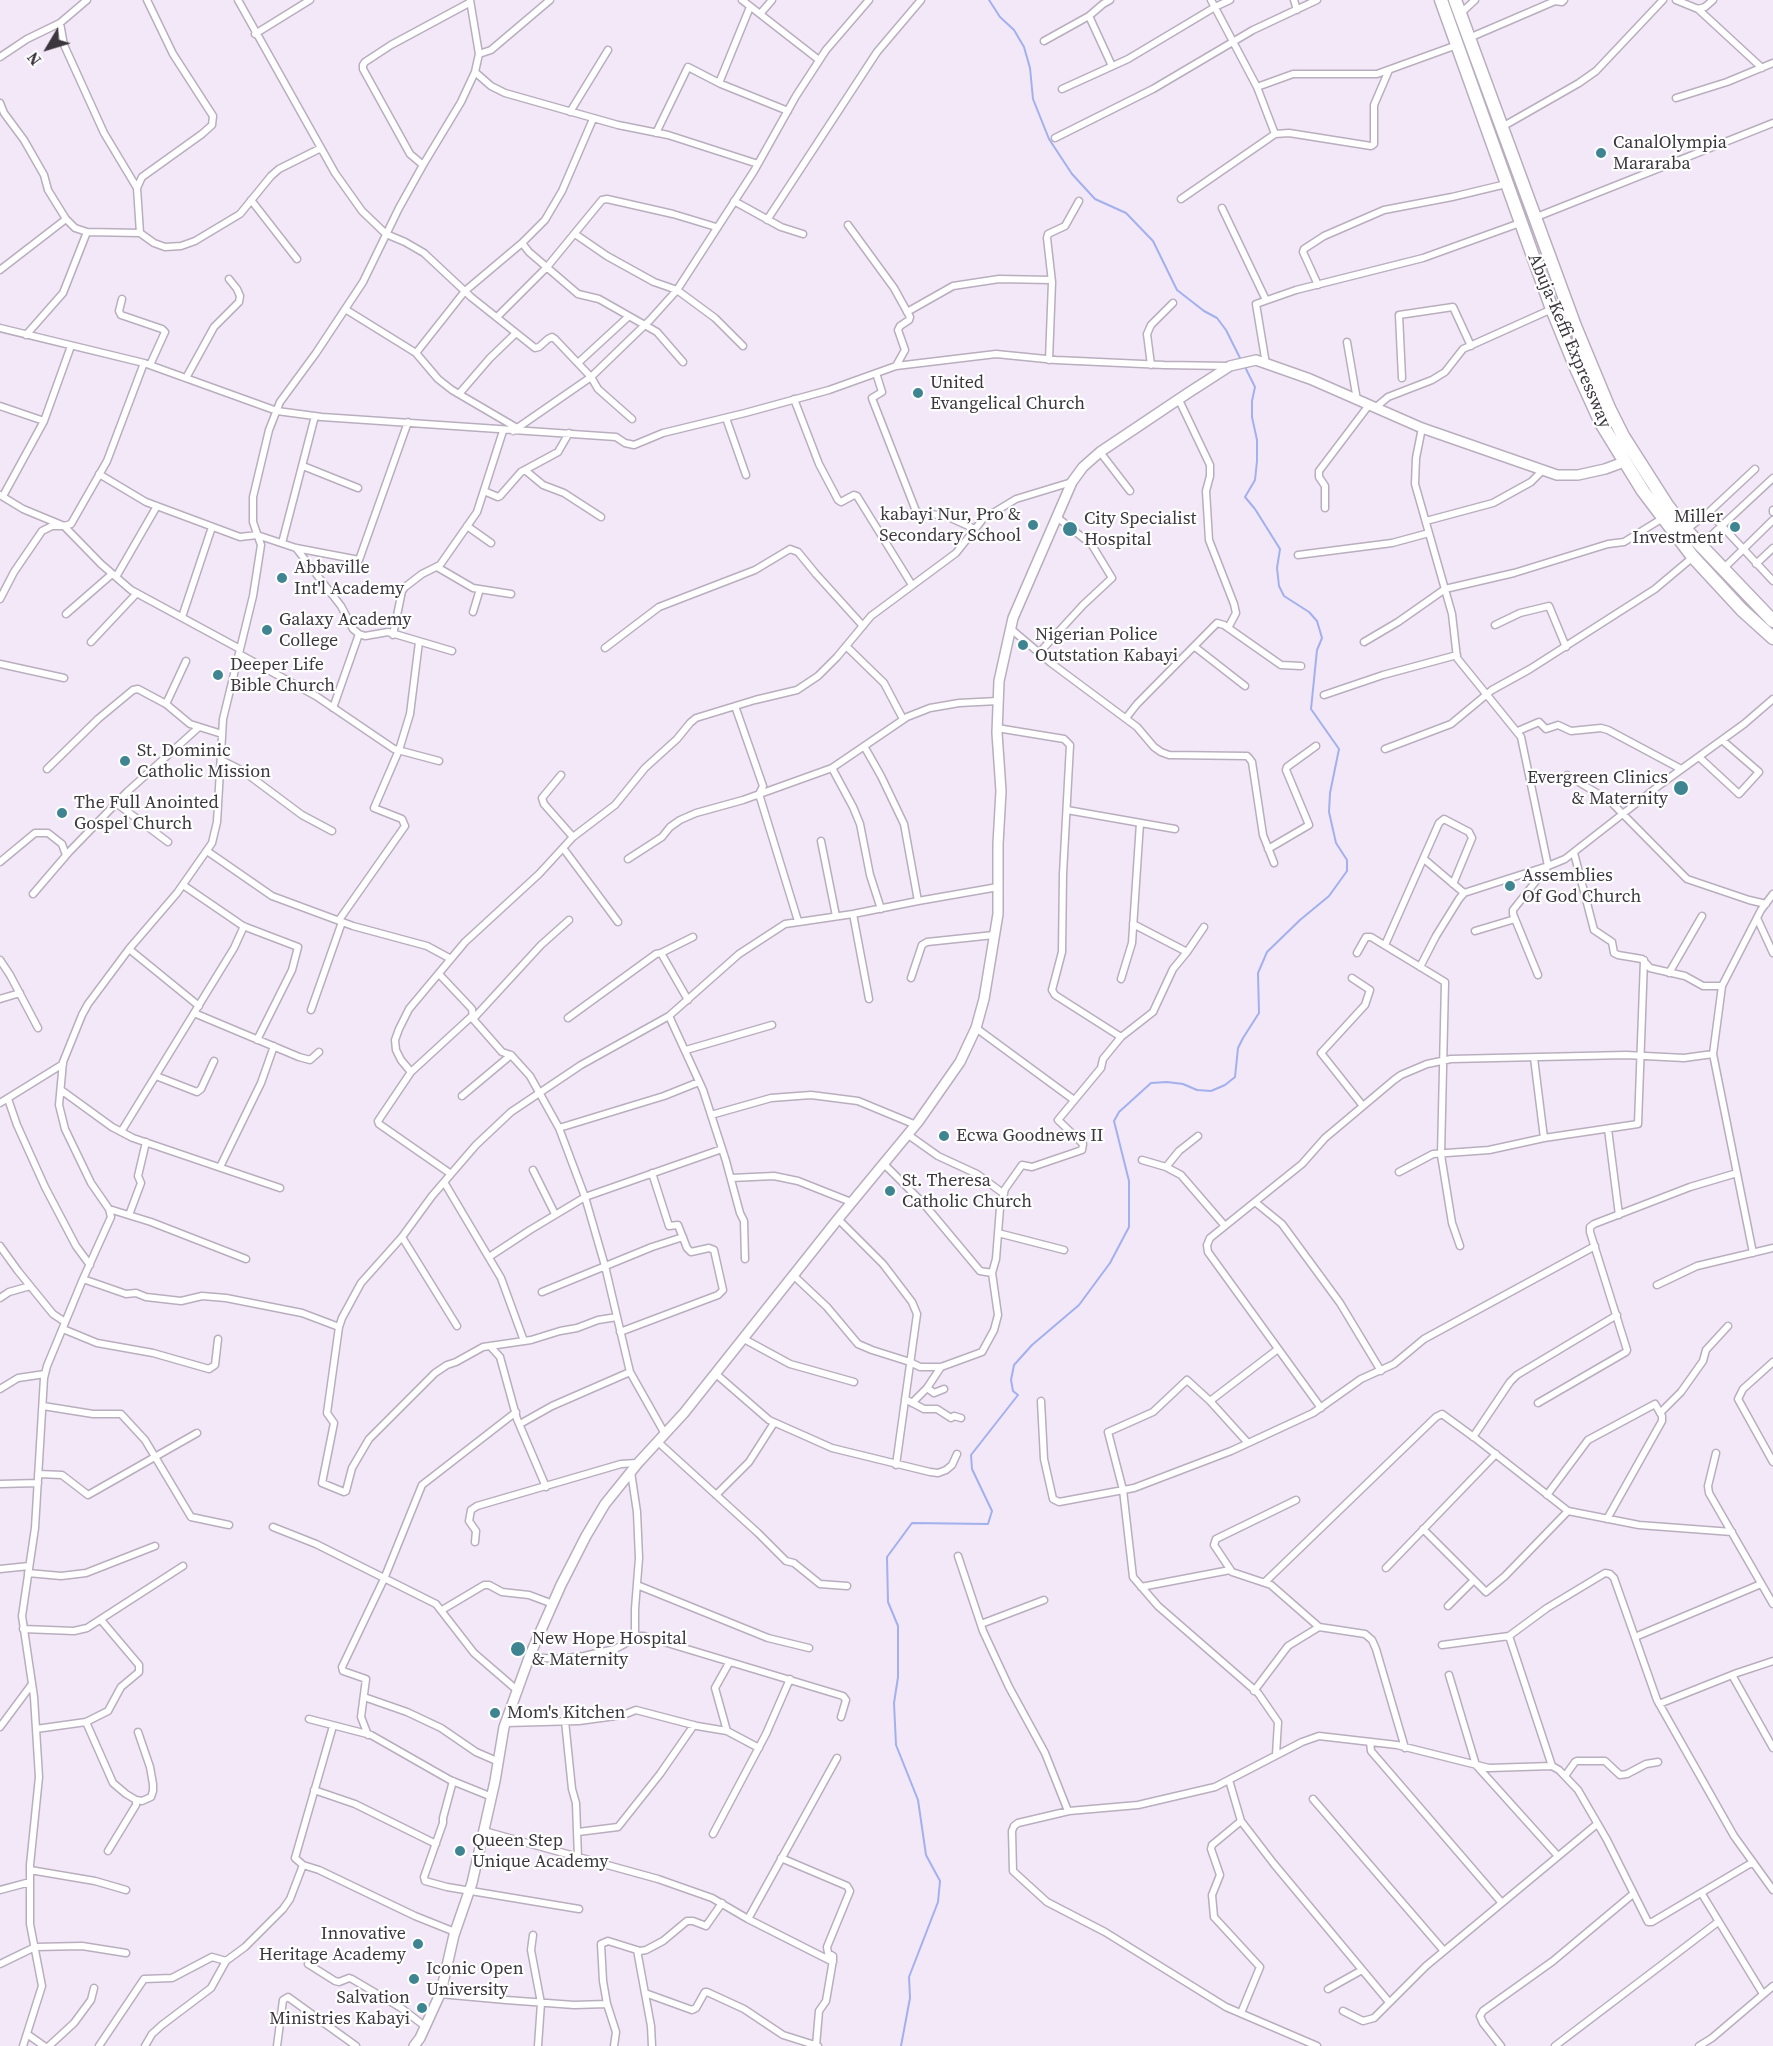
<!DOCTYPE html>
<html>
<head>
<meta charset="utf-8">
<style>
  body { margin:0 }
  #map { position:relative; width:1773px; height:2046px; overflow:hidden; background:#f3e8f8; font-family:"Source Serif 4",serif }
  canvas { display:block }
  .north { position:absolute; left:18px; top:18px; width:60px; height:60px; -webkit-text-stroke:4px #fff; paint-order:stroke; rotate:232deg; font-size:16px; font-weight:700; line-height:24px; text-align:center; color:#3c373e }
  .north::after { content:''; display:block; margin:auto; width:21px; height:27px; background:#3c373e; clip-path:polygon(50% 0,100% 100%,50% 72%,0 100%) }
</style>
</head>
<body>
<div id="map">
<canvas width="1773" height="2046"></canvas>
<div class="north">N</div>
</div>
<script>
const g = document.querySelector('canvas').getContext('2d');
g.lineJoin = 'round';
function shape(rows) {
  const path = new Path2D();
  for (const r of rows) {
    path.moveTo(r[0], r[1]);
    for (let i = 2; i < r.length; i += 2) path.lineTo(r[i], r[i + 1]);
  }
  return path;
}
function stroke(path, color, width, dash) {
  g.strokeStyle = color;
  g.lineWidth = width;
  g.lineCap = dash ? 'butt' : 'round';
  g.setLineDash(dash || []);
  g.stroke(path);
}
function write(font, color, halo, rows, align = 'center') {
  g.font = font + ' "Source Serif 4",serif';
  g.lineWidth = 4.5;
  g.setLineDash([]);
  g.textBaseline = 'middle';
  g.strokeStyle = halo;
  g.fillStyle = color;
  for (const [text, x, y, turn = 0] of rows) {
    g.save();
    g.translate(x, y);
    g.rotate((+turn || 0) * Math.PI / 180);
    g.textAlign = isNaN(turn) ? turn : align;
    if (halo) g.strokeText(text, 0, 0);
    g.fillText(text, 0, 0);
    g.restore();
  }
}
const stream = shape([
  [989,0,1000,17,1014,30,1024,47,1030,68,1033,99,1049,139,1072,174,1095,199,1126,213,1153,241,1177,290,1204,311,1217,318,1226,330,1242,362],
  [901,2046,910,1998,909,1977,938,1902,940,1881,926,1855,918,1800,896,1745,894,1703,898,1677,898,1626,888,1602,887,1557,912,1523,988,1524,992,1511,972,1469,971,1455,1018,1395,1013,1391,1011,1380,1014,1365,1032,1345,1079,1305,1110,1263,1129,1227,1129,1181,1114,1121,1119,1112,1151,1083,1167,1082,1183,1084,1197,1090,1211,1091,1225,1085,1235,1077,1238,1048,1243,1038,1259,1013,1258,973,1267,952,1300,920,1329,896,1347,871,1347,860,1336,843,1329,812,1330,793,1339,749,1311,709,1317,650,1322,638,1317,621,1309,612,1284,596,1279,586,1277,568,1280,549,1255,509,1245,497,1255,480,1257,461,1257,440,1252,417,1252,401,1255,387,1245,367]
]);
const street = shape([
  [238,0,335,173,362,211,386,234,405,242,424,253,471,297,535,348,539,347,548,339,552,337,555,339,591,377,598,389,632,419],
  [742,0,819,60],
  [1211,0,1257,87,1275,134],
  [1294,0,1297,10],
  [1676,0,1698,9,1705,7,1713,0],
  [1698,9,1762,68],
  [1461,13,1475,0],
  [760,14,772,0],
  [1089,16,1112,66],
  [60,23,64,45,104,133,137,188,140,233],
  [255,34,310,0],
  [1469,38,1555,1,1562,2,1564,0],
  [1044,41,1089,16,1103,4,1110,0],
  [479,54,491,50,550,0],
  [0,57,27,39,60,23,87,0],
  [475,72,491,86,505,93,618,125,668,135,758,164],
  [719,83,750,7],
  [1257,87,1293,74,1377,74,1457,45],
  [1062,89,1128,59,1215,7,1230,0],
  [1676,98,1727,82,1773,63],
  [0,103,4,113,24,140,44,175,48,190,66,219,75,228,87,232,140,233,154,243,165,247,181,246,195,241,240,214,271,176,279,169,321,148],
  [570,112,608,50],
  [1502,127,1579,83,1596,71,1663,0],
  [656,133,688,67,721,84,788,111],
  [1055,138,1153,89,1253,30,1317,0],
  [423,165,410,154,363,69,363,65,365,62,391,45,469,3],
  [137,188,142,177,202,134,212,125,213,116,173,54,147,0],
  [1181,199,1275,134,1289,133,1371,146,1374,144,1374,105,1389,70],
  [251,200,297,259],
  [734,201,781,227,803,234],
  [1222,208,1266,300],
  [1534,218,1773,123],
  [767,220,877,52,921,0],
  [848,225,894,288,910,317,909,320,900,326,898,330,905,350,896,366],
  [575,234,607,256,654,282,677,290,715,318,743,346],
  [522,243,529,252,578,294,599,299,657,332,683,362],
  [0,270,66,219],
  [1318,285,1303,252,1304,249,1324,236,1384,210,1452,197,1506,184],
  [122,299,119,311,121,315,162,329,165,332,150,365],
  [345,309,416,353,438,379,452,390,517,428],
  [907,312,953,286,999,279,1051,280],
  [497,317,547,267,602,200,607,199,673,214,716,227],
  [0,328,144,363,277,411,322,417,616,437,625,443,634,445,663,433,745,413,829,390,896,366,996,354,1056,360,1164,365,1229,366],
  [26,335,63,293,87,232],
  [1347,342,1357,400],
  [416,353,465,291,522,243,545,220,562,191,593,119],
  [1049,360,1052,282,1047,238,1048,234,1065,226,1079,201],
  [578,363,628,317],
  [1266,364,1256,304,1296,290,1423,258,1520,223],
  [1151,365,1147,334,1151,325,1173,303],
  [876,373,882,392,872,398,873,401,916,511,921,514,944,515,975,529],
  [186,378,214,327,239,302,240,296,237,289,229,279],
  [1402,378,1399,315,1453,307,1471,346],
  [459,394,490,358,516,333],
  [794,399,819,464,838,500,841,502,854,495,857,496,912,585],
  [1179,400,1210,465,1210,476,1206,491,1209,540,1234,604,1236,613,1228,628],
  [0,406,44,421],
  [1375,408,1388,397,1432,380,1445,372,1463,349,1552,309],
  [726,418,746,475],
  [1422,428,1416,458,1415,484,1452,614,1457,658,1521,737,1548,866,1513,910,1513,914,1538,975],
  [513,431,591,377,650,320,677,290,754,171,796,96,826,50,869,0],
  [1100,452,1130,491],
  [303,466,358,488],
  [525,470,543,485,564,493,601,517],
  [99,474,146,502,240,537,257,535,296,548,359,560,408,422],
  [484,491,498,497,500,496,521,472,558,452,569,433],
  [0,495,23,509,64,526,101,564,131,590,240,649],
  [3,496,44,421,71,346],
  [1325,508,1325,486,1319,477,1319,471,1369,405],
  [1773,510,1773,512],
  [1709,512,1773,581],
  [1426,521,1493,503,1531,482,1543,470],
  [467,526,491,543],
  [1686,530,1709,512,1755,469],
  [282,543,315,416],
  [1701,545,1773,478],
  [296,548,341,606,353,629,359,634,365,636,388,632,452,651],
  [1298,555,1392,543,1429,533],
  [1756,564,1773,548],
  [437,567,473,588,511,594],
  [1723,569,1773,520],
  [116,577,157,506],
  [0,599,14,572,42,531,52,526,64,526,71,524,107,461,144,363],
  [473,612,480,589],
  [66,614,112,574],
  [182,617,212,527],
  [1495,625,1520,613,1549,606,1566,647],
  [1011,629,1051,663,1137,727,1154,747,1161,752,1169,755,1247,756,1249,758,1252,762,1263,835,1274,863],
  [393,635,402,591,405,587,422,574,440,565,477,512,503,431],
  [91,642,137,593],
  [1364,642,1398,622,1445,589,1514,573,1608,544,1624,542,1663,518],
  [846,646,884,683,903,719],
  [1195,647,1245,686],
  [605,648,659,607,755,570,790,549,798,552,816,574,863,626],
  [1039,653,1083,605,1112,578,1092,545,1058,518],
  [239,654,316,696,394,749,439,761],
  [0,664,64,678],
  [1324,695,1383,675,1457,655],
  [166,704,186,661],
  [735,706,763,786,759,794,798,921],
  [333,708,359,634],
  [1126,718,1137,704,1217,623,1224,625,1281,665,1301,666],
  [997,728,1064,739,1070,745,1063,874,1062,952,1052,990,1055,995,1121,1037],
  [1518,731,1539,722,1546,729,1558,725,1571,731,1601,728,1608,730,1681,769],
  [864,746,881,776,904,824,918,901],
  [1385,749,1451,724,1492,690,1530,669,1655,589,1693,557],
  [1699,757,1739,794,1759,772,1722,740],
  [221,760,243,771,302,815,332,831],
  [832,768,853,807,860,824,870,875,881,909],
  [47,769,98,719,133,690,138,689,166,704,190,724,222,734],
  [561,775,542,798,544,804,573,837],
  [1567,775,1610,801,1687,879,1749,900,1766,904],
  [116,803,168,842],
  [1067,810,1175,829],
  [821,841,836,916],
  [563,848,618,922],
  [1268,849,1309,825,1286,770,1287,767,1316,746],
  [207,851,272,896,353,926,427,946,451,959],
  [1574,853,1594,930,1612,942,1614,953,1618,955,1642,959,1650,968,1685,976,1703,986,1722,986],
  [628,859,662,837,670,827,680,820,696,813,743,800,832,768,907,717,930,708,959,703,998,701],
  [1424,859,1464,893],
  [0,862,35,833,48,833,62,844,66,855],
  [183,885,243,926,298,947,292,970,257,1040],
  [33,894,69,852,127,792,199,727],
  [853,914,869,999],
  [1757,918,1773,953],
  [339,920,405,826,402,819,374,808,399,750,410,714,419,642],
  [1133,924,1187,952],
  [1475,931,1515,919],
  [1385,945,1439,823,1444,819,1469,832,1472,838,1453,884],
  [129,949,199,1006],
  [661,953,693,937],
  [1357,953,1366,937,1371,937,1445,982,1441,1155,1452,1223,1460,1246],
  [0,960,10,975,38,1028],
  [1420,967,1436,936,1459,899,1464,893,1548,866,1565,859,1661,784,1744,724,1773,699],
  [1669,973,1702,916],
  [439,974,472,1009,473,1019,502,1052,511,1055,530,1076,559,1128,585,1197,605,1266,630,1372,665,1434],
  [911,978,922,945,927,942,994,935],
  [1352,978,1370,990,1365,1005,1321,1053,1363,1106],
  [1121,979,1132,943,1140,823],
  [0,999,20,993],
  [311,1010,342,922],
  [194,1013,299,1057,310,1060,319,1052],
  [669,1016,703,1090,726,1161,740,1213,744,1221,745,1259],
  [568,1018,656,954,661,953,688,1000],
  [473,1019,541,945,569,920],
  [976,1028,1074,1100],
  [686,1050,772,1025],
  [1534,1058,1544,1138],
  [411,1072,401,1060,396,1050,395,1040,399,1029,409,1009,465,942,539,874,573,837,615,805,645,768,677,739,690,723,696,718,755,700,797,690,818,676,837,657,871,616,956,553,983,519,1016,499,1072,482],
  [156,1076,197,1092,201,1089,214,1061],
  [61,1090,112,1127,133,1138,280,1188],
  [462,1096,511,1055],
  [8,1099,17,1125,45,1187,76,1246,90,1265],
  [0,1103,63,1064],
  [711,1115,771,1098,811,1095,858,1101,916,1125],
  [559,1128,664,1096,699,1082],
  [1608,1129,1619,1215],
  [121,1132,234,948,244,926],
  [907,1134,938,1156,977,1174,1004,1194],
  [1142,1160,1166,1167,1181,1175,1225,1226],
  [883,1163,924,1204,980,1271,992,1273],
  [220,1167,261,1083,274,1046],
  [1166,1167,1179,1151,1198,1136],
  [533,1170,555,1214],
  [1399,1172,1433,1154,1489,1150,1544,1138,1638,1124,1644,960],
  [451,1174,379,1124,378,1121,411,1072,472,1016],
  [731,1178,774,1176,798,1181,851,1202],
  [444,1182,501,1278,524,1341],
  [1255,1202,1282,1224,1340,1303,1381,1371],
  [109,1209,151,1222,246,1259],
  [129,1215,141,1183,138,1176,146,1142],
  [838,1219,883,1264,912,1302,917,1314,896,1465],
  [998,1233,1064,1250],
  [402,1237,457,1326],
  [0,1246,18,1271,53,1314,65,1322],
  [1753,1253,1713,1054,1722,986,1761,910,1773,894],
  [489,1257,530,1230,585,1197,722,1149],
  [793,1275,827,1307,858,1344,872,1350,910,1362,920,1367,941,1367,982,1352,994,1330,998,1315,992,1273,996,1259,1000,1208,1005,1189,1022,1165,1032,1167,1082,1150,1083,1144,1058,1120,1101,1068,1103,1059,1121,1037,1153,1012,1173,969,1187,952,1204,927],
  [83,1279,126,1294,136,1293,146,1297,181,1301,202,1296,226,1298,302,1313,339,1327],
  [1657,1285,1697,1266,1773,1248],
  [542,1292,652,1247,683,1237],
  [0,1298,9,1292,30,1286],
  [617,1317,598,1320,577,1328,560,1331,531,1340,483,1347,456,1362,447,1365,435,1373,369,1439,352,1468,346,1491,344,1492,322,1483,334,1423,327,1413,339,1327,342,1318,361,1283,402,1237,432,1196,476,1145,511,1112,581,1065,669,1016,739,954,785,924,853,914,918,901,998,887],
  [63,1329,97,1343,153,1353,209,1369,215,1365,218,1339],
  [620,1332,718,1295,723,1290,714,1250,709,1248,691,1252,687,1248,678,1225,669,1226,652,1173],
  [744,1339,790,1364,854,1382],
  [490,1346,500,1357,517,1419,546,1487],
  [1773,1362,1743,1389,1738,1399,1773,1462],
  [716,1374,769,1420,832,1448,930,1472,938,1473,946,1470,952,1465,957,1454],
  [927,1388,934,1393,944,1389],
  [0,1389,18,1378,45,1374],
  [905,1399,924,1409,937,1409,951,1418,954,1416,961,1418],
  [1041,1401,1044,1459,1053,1499,1059,1502,1134,1488,1231,1451,1313,1413,1361,1379,1394,1364,1424,1339,1595,1246],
  [1210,1401,1278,1349],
  [912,1403,927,1388,941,1367],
  [1538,1403,1626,1352,1627,1350,1590,1232,1590,1227,1594,1224,1690,1187,1737,1173],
  [43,1406,93,1414,121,1414,145,1440,191,1517,229,1525],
  [1321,1408,1208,1252,1207,1245,1210,1238,1302,1164,1325,1138,1394,1080,1401,1075,1427,1064,1451,1059,1626,1055,1684,1058,1713,1054],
  [1660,1413,1681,1392,1703,1361,1706,1350,1728,1326],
  [520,1424,552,1406,630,1372],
  [1473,1437,1510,1382,1517,1375,1617,1315],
  [658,1442,758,1533,786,1561,794,1563,820,1584,847,1586],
  [1248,1443,1210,1401,1187,1380,1153,1412,1108,1432,1123,1490,1133,1577,1158,1606,1258,1693,1278,1722,1276,1755],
  [1716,1453,1708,1486,1709,1493,1773,1604],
  [631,1472,637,1512,639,1558,635,1609,635,1638],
  [38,1474,62,1475,88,1495,197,1433],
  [0,1484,38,1483],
  [716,1495,749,1462,774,1423],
  [1547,1495,1588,1440,1655,1404,1662,1416,1662,1421,1607,1519],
  [1296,1500,1216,1539,1214,1545,1232,1572,1271,1585,1319,1627,1365,1634,1372,1640,1376,1649,1405,1748],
  [273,1527,316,1544,436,1604,474,1653,518,1691],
  [1423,1529,1486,1592,1505,1576,1568,1511],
  [475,1542,476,1531,469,1521,471,1510,477,1506,621,1464,637,1463],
  [958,1556,983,1631,1009,1687,1045,1753,1068,1811],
  [1386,1568,1496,1454],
  [0,1569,29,1566],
  [28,1573,61,1576,86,1573,155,1546],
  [1265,1582,1436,1417,1442,1414,1475,1438,1568,1511,1639,1525,1732,1532],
  [637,1585,768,1638,809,1648],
  [1141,1587,1230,1570],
  [1448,1606,1473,1581],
  [442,1610,484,1585,489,1585,502,1592,529,1595,553,1604],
  [981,1624,1044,1600],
  [23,1629,74,1631,87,1628,183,1566],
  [1509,1636,1552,1766,1559,1770,1578,1790,1607,1840,1648,1922,1652,1922,1753,1862],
  [1635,1637,1761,1584],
  [1442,1645,1509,1636,1547,1608,1605,1573,1610,1574,1614,1578,1657,1700,1734,1836,1773,1890],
  [530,1657,558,1659,584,1656,615,1649,639,1636,644,1636,843,1696,846,1700,841,1717],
  [1449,1675,1476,1765,1557,1855],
  [1732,1675,1773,1748],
  [1254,1691,1288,1646,1319,1627],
  [364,1697,407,1712,441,1728,476,1752,499,1762],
  [1659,1704,1737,1673,1773,1661],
  [309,1719,371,1735,450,1780,492,1797],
  [565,1721,572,1789,576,1803,578,1858],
  [86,1722,113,1783,126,1794,136,1800,142,1801,151,1797,153,1791,153,1784,150,1767,138,1732],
  [506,1723,579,1721,623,1715,636,1710,697,1726,727,1731,759,1748],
  [333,1726,295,1858,303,1865,319,1870,415,1916,455,1932],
  [0,1727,32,1684],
  [36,1729,86,1722,108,1711,121,1687,139,1672,139,1665,101,1620],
  [727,1731,715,1688,729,1663],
  [368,1735,361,1717,366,1679,343,1671,342,1667,384,1579,422,1485,516,1412],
  [1370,1742,1371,1751,1502,1903],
  [1565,1776,1575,1762,1577,1761,1605,1761,1620,1775,1627,1774,1646,1764,1658,1762],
  [1229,1780,1241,1821,1274,1864,1389,2002],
  [453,1781,443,1818,443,1823,424,1877,425,1881,447,1887,579,1909],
  [314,1790,355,1804,436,1844],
  [1313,1799,1444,1951],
  [484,1831,658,1879,712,1898,748,1919,833,1962],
  [578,1832,618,1827,660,1774,694,1725],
  [713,1834,766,1734,790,1679],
  [108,1851,136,1805,136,1800],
  [781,1858,847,1886,850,1891,827,1947,828,1953,833,1956,833,1960,826,2001,819,2011,816,2046],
  [30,1870,95,1881,126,1890],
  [0,1890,30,1882],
  [1702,1894,1763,1994],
  [748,1919,837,1758],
  [533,1935,531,1950,541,2003,538,2046],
  [637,1950,651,2026,652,2046],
  [0,1964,35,1947,82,1946,126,1953],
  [308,1964,335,1981,339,1982,349,1978,352,1979,401,2008,426,2027],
  [1328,1989,1362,1970],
  [645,1993,692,2010,696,2008,705,1992,707,1992,744,2009,783,2035,818,2046],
  [440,1994,506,2000,574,2005,607,2004],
  [1343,2011,1363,2021,1374,2018,1426,1966,1597,1824],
  [1241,2013,1260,1967,1214,1917,1212,1895,1220,1875,1211,1849,1212,1845,1241,1821],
  [27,2034,44,2046],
  [23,2046,42,1986,30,1924,30,1865,39,1777,34,1697,22,1616,35,1528,44,1378,47,1366,83,1279,111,1217,109,1209,91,1183,65,1129,59,1105,63,1062,82,1015,88,1004,129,949,177,893,212,843,217,822,223,719,253,596,261,545,253,522,253,497,269,430,280,402,316,353,363,282,399,208,423,165,461,102,475,72,479,54,470,0],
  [49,2046,74,2023,91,2000,94,1988],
  [99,2046,144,1979,172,1978,212,1957,226,1961],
  [145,2046,152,2034,162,2025,211,1988,226,1961,245,1947,283,1909,290,1899,303,1865],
  [277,2046,283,2000,288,1997,356,2046],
  [614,2046,616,2032,607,2004,603,1981,601,1944,608,1941,640,1951,646,1950,663,1941,687,1921,693,1921,706,1926,722,1903],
  [1317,2046,1226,2007,1105,1932,1047,1902,1013,1871,1012,1831,1014,1826,1018,1823,1069,1811,1138,1805,1215,1787,1302,1742,1319,1736,1397,1745,1489,1768,1552,1766],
  [1501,2046,1483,2023,1480,2016,1483,2011,1553,1961,1633,1894],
  [1555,2046,1718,1922],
  [1699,2046,1712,2038,1773,1986]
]);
const secondary = shape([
  [414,2046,420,2038,441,1992,454,1935,472,1883,495,1781,504,1727,530,1655,561,1585,586,1536,605,1504,638,1463,684,1413,838,1219,918,1122,960,1062,976,1028,984,999,998,914,998,844,1001,791,997,733,999,681,1013,618,1072,482,1083,467,1100,452,1188,393,1230,366,1256,360,1310,379,1422,428,1557,475,1578,475,1605,469,1624,462]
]);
const highway = shape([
  [1441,0,1552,309,1576,368,1601,423,1643,491,1693,557,1742,610,1773,638],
  [1455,0,1575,326,1609,408,1623,436,1667,505,1686,530,1773,621]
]);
const markers = [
  [1601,153,6,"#3f8491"],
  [918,393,6,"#3f8491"],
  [1033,525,6,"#3f8491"],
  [1735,527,6,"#3f8491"],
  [1070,529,8,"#3f8491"],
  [282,578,6,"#3f8491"],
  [267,630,6,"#3f8491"],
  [1023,645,6,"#3f8491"],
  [218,675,6,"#3f8491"],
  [125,761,6,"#3f8491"],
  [1681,788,8,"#3f8491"],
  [62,813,6,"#3f8491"],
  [1510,886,6,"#3f8491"],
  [944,1136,6,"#3f8491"],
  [890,1191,6,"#3f8491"],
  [518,1649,8,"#3f8491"],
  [495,1713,6,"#3f8491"],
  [460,1851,6,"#3f8491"],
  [418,1944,6,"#3f8491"],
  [414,1979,6,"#3f8491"],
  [422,2008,6,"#3f8491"]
];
const poiNames = [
  ["CanalOlympia",1613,143],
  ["Mararaba",1613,164],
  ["United",930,383],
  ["Evangelical Church",930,404],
  ["kabayi Nur, Pro &",1021,515,"right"],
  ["Secondary School",1021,536,"right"],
  ["Miller",1723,517,"right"],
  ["Investment",1723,538,"right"],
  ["City Specialist",1084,519],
  ["Hospital",1084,540],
  ["Abbaville",294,568],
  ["Int'l Academy",294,589],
  ["Galaxy Academy",279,620],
  ["College",279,641],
  ["Nigerian Police",1035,635],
  ["Outstation Kabayi",1035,656],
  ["Deeper Life",230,665],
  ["Bible Church",230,686],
  ["St. Dominic",137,751],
  ["Catholic Mission",137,772],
  ["Evergreen Clinics",1668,778,"right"],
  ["& Maternity",1668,799,"right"],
  ["The Full Anointed",74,803],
  ["Gospel Church",74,824],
  ["Assemblies",1522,876],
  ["Of God Church",1522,897],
  ["Ecwa Goodnews II",956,1136],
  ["St. Theresa",902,1181],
  ["Catholic Church",902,1202],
  ["New Hope Hospital",532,1639],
  ["& Maternity",532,1660],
  ["Mom's Kitchen",507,1713],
  ["Queen Step",472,1841],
  ["Unique Academy",472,1862],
  ["Innovative",406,1934,"right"],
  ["Heritage Academy",406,1955,"right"],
  ["Iconic Open",426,1969],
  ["University",426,1990],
  ["Salvation",410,1998,"right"],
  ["Ministries Kabayi",410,2019,"right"]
];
const streetNames = [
  ["Abuja-Keffi Expressway",1569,341,67]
];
stroke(stream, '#a2b0ed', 2);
stroke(street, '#b9aebe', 9);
stroke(secondary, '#b9aebe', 12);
stroke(highway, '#b9aebe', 15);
stroke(street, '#fff', 6);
stroke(secondary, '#fff', 9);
stroke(highway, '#fff', 12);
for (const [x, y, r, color] of markers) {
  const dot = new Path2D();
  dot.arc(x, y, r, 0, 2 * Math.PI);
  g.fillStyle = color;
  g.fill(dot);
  stroke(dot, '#fff', 2);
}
write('18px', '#3c373e', '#fff', poiNames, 'left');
write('18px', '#3c373e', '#fff', streetNames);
</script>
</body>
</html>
